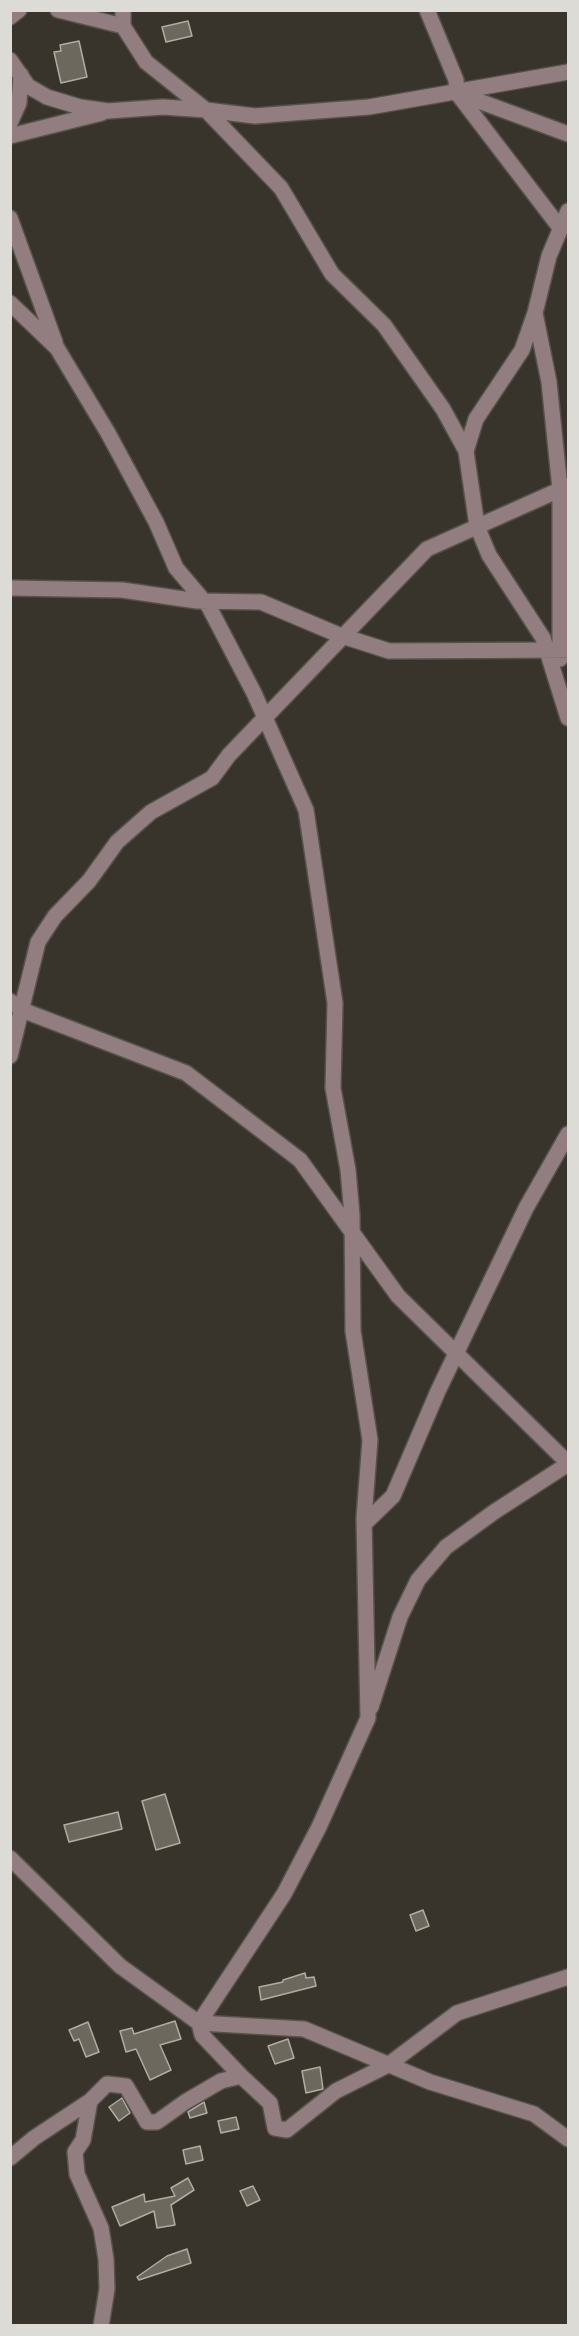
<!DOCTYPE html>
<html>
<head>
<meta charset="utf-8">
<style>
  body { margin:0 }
  #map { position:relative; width:579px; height:2336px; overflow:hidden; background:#38342b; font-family:Helvetica,sans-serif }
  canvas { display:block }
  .frame { position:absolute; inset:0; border:12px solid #dddbd6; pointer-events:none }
</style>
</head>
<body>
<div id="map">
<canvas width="579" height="2336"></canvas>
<div class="frame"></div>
</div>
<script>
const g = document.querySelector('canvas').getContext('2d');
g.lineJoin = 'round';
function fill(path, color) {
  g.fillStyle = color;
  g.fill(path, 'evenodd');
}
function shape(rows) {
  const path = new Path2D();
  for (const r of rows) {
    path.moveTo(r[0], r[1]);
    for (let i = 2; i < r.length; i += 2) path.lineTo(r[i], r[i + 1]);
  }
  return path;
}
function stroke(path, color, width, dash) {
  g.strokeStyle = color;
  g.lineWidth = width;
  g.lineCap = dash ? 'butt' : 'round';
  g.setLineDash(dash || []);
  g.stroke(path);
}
const building = shape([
  [188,21,192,36,166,42,162,27,188,21],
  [79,41,87,77,61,83,54,52,61,51,60,45,79,41],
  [165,1794,180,1843,156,1850,142,1801,165,1794],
  [118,1812,122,1829,69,1842,64,1825,118,1812],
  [423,1910,429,1926,416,1931,410,1915,423,1910],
  [305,1973,306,1978,314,1977,316,1986,261,2000,259,1987,283,1982,283,1980,305,1973],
  [175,2021,181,2039,160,2045,171,2070,150,2080,136,2049,126,2052,120,2031,132,2028,134,2034,175,2021],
  [88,2022,99,2052,86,2057,79,2039,74,2041,69,2030,88,2022],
  [288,2039,294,2058,275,2064,268,2046,288,2039],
  [320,2067,323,2089,306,2093,302,2071,320,2067],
  [122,2098,130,2113,119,2121,109,2107,122,2098],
  [204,2102,207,2113,190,2118,188,2112,204,2102],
  [236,2117,239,2129,221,2133,218,2121,236,2117],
  [200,2146,203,2160,186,2164,183,2150,200,2146],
  [188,2178,194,2190,171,2205,175,2225,157,2228,154,2211,120,2226,112,2207,144,2194,145,2202,175,2196,171,2188,188,2178],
  [253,2186,260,2200,247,2206,240,2191,253,2186],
  [187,2249,191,2263,139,2280,137,2277,167,2256,187,2249]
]);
const minor = shape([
  [58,10,123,26,146,62,206,110,281,188,332,274,384,325,443,409,466,451],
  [427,10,456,80,457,93,561,229],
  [10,17,19,10],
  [123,26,123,10],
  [10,60,28,86,47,97,80,107,108,111,163,107,206,110,255,116,369,107,568,72],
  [457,93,568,134],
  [10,123,19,103,21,75],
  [10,136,102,113],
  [568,211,549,256,535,313,522,350,476,419,466,451,477,526,489,555,543,638,568,718],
  [10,218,55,342],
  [10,303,57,348,108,433,156,522,176,568,209,607,254,693,306,810,335,1003,333,1088,348,1170,352,1215,353,1331,370,1440,364,1518,368,1718,319,1827,284,1894,199,2023,202,2035,241,2076],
  [535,313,549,382,560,489,560,659],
  [10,588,122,590,197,601,261,602,339,635,389,651,568,650],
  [10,1001,22,1010,186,1073,300,1160,398,1296,568,1463],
  [10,1056,38,942,55,916,89,881,117,842,151,812,212,778,229,755,427,549,568,486],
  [364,1524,393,1496,438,1391,526,1208,568,1134],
  [371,1707,400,1617,418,1580,446,1547,494,1512,568,1464],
  [10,1858,120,1966,199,2023,304,2029,430,2082,534,2114,568,2139],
  [90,2101,83,2140,75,2152,77,2174,101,2228,106,2259,107,2289,101,2326],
  [10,2158,34,2138,90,2101,107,2084,126,2086,147,2122,157,2122,185,2102,221,2081,241,2076,270,2103,275,2128,287,2130,336,2091,388,2065,457,2013,568,1977]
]);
fill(building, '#6c685e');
stroke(building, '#b0aca1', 1.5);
stroke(minor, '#56524a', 18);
stroke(minor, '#927e81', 15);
</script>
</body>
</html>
